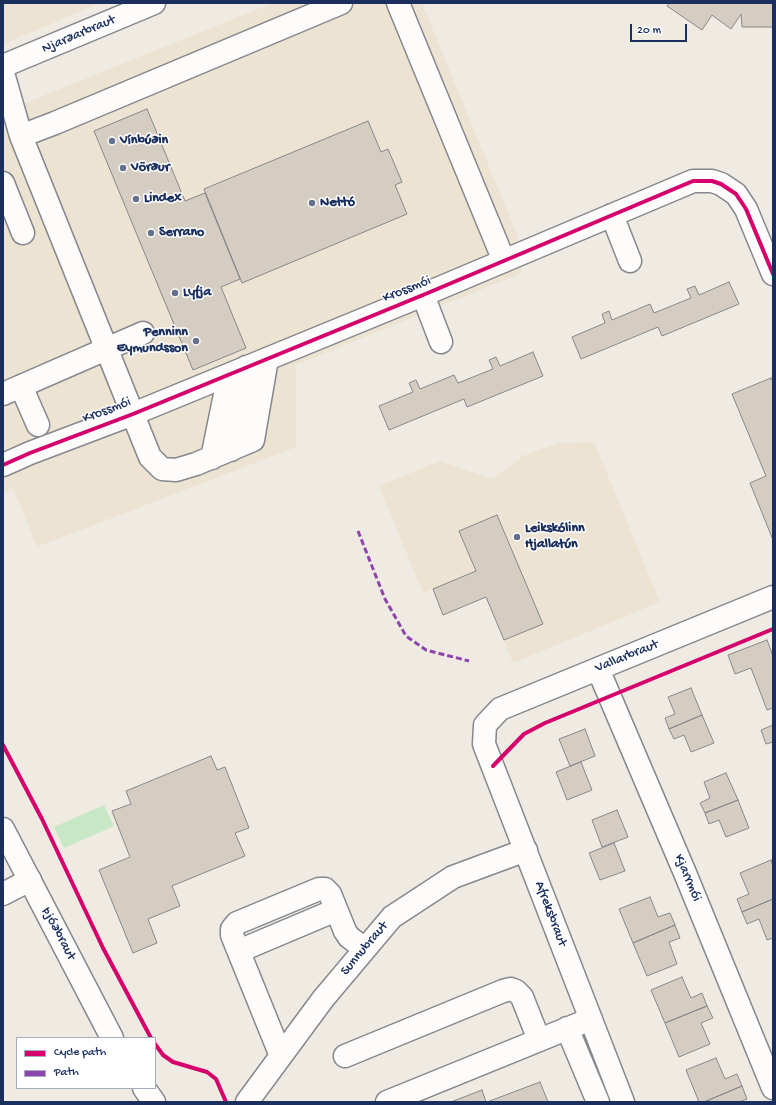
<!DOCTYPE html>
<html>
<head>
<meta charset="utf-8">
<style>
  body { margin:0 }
  #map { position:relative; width:776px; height:1105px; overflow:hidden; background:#efeae2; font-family:"Gochi Hand",sans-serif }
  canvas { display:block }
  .frame { position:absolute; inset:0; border:4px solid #1b2f5e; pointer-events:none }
  .legend { position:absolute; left:16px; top:1037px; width:140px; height:52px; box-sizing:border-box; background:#fff; border:1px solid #a4acbf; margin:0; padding:5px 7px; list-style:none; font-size:12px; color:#1b2f5e }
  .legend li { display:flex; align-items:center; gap:8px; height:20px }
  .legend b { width:20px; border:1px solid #a4acbf }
  .scale { position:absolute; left:630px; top:24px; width:57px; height:18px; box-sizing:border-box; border:2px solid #1b2f5e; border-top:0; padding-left:5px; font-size:12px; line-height:14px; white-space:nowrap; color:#1b2f5e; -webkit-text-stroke:3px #fff; paint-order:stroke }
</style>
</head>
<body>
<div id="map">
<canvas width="776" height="1105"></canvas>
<div class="frame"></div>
<ul class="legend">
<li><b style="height:5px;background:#d6006c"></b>Cycle path</li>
<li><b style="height:5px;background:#8e44ad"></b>Path</li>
</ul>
<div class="scale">20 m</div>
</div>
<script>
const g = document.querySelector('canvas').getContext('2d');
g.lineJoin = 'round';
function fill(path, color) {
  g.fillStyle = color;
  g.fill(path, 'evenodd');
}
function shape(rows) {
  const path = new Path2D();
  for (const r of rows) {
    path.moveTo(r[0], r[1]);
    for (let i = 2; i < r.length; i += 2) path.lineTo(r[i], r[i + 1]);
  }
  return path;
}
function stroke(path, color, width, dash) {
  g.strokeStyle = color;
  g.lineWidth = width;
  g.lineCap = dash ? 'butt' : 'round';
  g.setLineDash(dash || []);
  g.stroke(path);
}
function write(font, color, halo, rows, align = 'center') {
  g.font = font + ' "Gochi Hand",sans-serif';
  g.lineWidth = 3;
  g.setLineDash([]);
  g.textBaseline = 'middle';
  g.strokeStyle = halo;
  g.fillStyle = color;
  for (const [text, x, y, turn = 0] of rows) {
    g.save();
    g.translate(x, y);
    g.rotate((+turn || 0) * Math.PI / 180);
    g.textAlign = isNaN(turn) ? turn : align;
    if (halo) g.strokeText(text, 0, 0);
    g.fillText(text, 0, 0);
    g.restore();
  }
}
const built = shape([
  [3,3,100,3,3,44],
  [273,3,422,3,517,235,522,273,296,365,296,447,37,547,13,488,3,494,3,112],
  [594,442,660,602,513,663,486,597,443,615,433,589,423,593,379,486,440,461,492,479,523,456,558,443]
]);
const green = shape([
  [104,805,114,826,64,848,54,827]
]);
const building = shape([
  [669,3,773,3,773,27,742,27,741,14,731,29,712,15,702,30,667,6,669,3],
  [147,109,185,201,205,193,240,279,221,287,246,348,193,370,94,131,147,109],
  [368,121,381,152,388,149,402,182,395,185,407,214,242,283,204,189,368,121],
  [729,282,739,304,662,336,658,327,581,359,572,337,605,323,602,314,609,311,612,320,650,304,654,313,691,298,687,289,695,286,699,295,729,282],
  [533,352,543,376,467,407,464,399,389,430,379,406,413,392,409,383,416,380,420,389,454,375,458,383,493,369,489,360,496,357,500,366,533,352],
  [771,378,773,382,773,540,750,483,766,476,732,394,771,378],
  [497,515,543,624,504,640,486,597,443,615,433,589,476,571,459,531,497,515],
  [767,640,773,656,773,708,767,710,751,668,735,674,728,655,767,640],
  [691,688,702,715,669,729,665,718,675,714,668,697,691,688],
  [702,715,714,743,691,752,684,735,674,739,669,729,702,715],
  [773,725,773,742,766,744,761,730,773,725],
  [585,729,595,756,570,766,559,739,585,729],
  [211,756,217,770,225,767,249,828,235,833,245,856,172,886,180,906,148,919,157,943,133,953,99,870,130,857,112,811,131,804,126,791,211,756],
  [581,762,592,790,567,800,556,772,581,762],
  [726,773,738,800,705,813,700,803,710,798,704,782,726,773],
  [738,800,749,828,726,837,719,820,709,824,705,813,738,800],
  [617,810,628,837,602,847,592,820,617,810],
  [614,843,625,871,600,880,589,853,614,843],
  [771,860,773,866,773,899,742,912,737,899,749,894,740,873,771,860],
  [650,897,658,917,670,913,675,925,633,943,619,909,650,897],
  [773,899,773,938,767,940,759,919,747,924,742,912,773,899],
  [675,925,680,938,669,942,677,964,647,976,633,943,675,925],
  [682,977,691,998,702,993,707,1006,665,1023,651,990,682,977],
  [707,1006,713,1018,701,1023,710,1044,679,1057,665,1023,707,1006],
  [716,1058,725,1079,737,1074,742,1086,704,1102,699,1102,686,1070,716,1058],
  [540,1082,548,1102,487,1102,540,1082],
  [742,1086,747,1099,739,1102,704,1102,742,1086],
  [482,1090,486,1102,451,1102,482,1090]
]);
const minor = shape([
  [398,3,504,261],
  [3,73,21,136,150,457,162,469,176,470,196,464,253,440,267,359],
  [21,136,55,123,341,3],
  [3,183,23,233],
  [612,215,630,261],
  [423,295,441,342],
  [21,386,38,425],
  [3,394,143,333],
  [231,450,246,367],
  [212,458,229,375],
  [3,465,30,453,133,414,423,295,693,181,712,181,721,184,736,194,746,209,773,274],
  [598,669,685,873,773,1088],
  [3,894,30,880],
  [239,951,336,910],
  [567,1028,598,1102],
  [281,1056,232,935,232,929,237,923,319,889,325,889,330,894,345,931,349,937,365,949],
  [345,1056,503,991,511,989,516,991,522,997,539,1040],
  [247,1102,323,999,392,917,453,877,526,850],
  [387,1102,591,1019],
  [623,1102,484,744,485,725,500,709,773,597]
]);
const major = shape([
  [3,66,154,3],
  [3,829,112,1038],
  [144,1088,154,1102]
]);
const quiet = shape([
  [358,531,385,599,406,636,426,650,469,661]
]);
const cycleway = shape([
  [3,465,30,453,133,414,423,295,693,181,712,181,721,184,736,194,746,209,773,274],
  [3,745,42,819,103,948,151,1038],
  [493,766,524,734,545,723,773,629],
  [155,1044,163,1055,173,1062,207,1072,216,1079,226,1102]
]);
const markers = [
  [112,141,4,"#65708c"],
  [123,168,4,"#65708c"],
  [136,199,4,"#65708c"],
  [312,203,4,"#65708c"],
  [151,233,4,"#65708c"],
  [175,293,4,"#65708c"],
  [196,341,4,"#65708c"],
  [517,537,4,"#65708c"]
];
const streetNames = [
  ["Njarðarbraut",79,35,-23],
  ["Krossmói",407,290,-22],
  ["Krossmói",107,411,-21],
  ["Vallarbraut",627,657,-22],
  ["Kjarrmói",687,878,67],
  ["Afreksbraut",550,914,69],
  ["Þjóðbraut",58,934,62],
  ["Sunnubraut",365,949,-50]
];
const poiNames = [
  ["Vínbúðin",120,141],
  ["Vörður",131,168],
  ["Lindex",144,199],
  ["Nettó",320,203],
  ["Serrano",159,233],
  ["Lyfja",183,293],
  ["Penninn",188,333,"right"],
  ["Eymundsson",188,349,"right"],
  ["Leikskólinn",525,529],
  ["Hjallatún",525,545]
];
fill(built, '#ede3d2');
fill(green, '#c8e8c5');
fill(building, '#d5cdc1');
stroke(building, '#86888d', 1);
stroke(minor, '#86888d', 25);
stroke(major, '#86888d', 25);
stroke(minor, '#fdfcfb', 22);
stroke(major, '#fdfcfb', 22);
stroke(quiet, '#8e44ad', 3, [6, 3]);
stroke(cycleway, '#d6006c', 4);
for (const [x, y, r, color] of markers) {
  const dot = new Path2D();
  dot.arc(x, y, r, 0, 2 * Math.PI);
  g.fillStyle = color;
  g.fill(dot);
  stroke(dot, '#fff', 1.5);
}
write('14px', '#1b2f5e', '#fff', streetNames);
write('bold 14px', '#1b2f5e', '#fff', poiNames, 'left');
</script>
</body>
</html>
